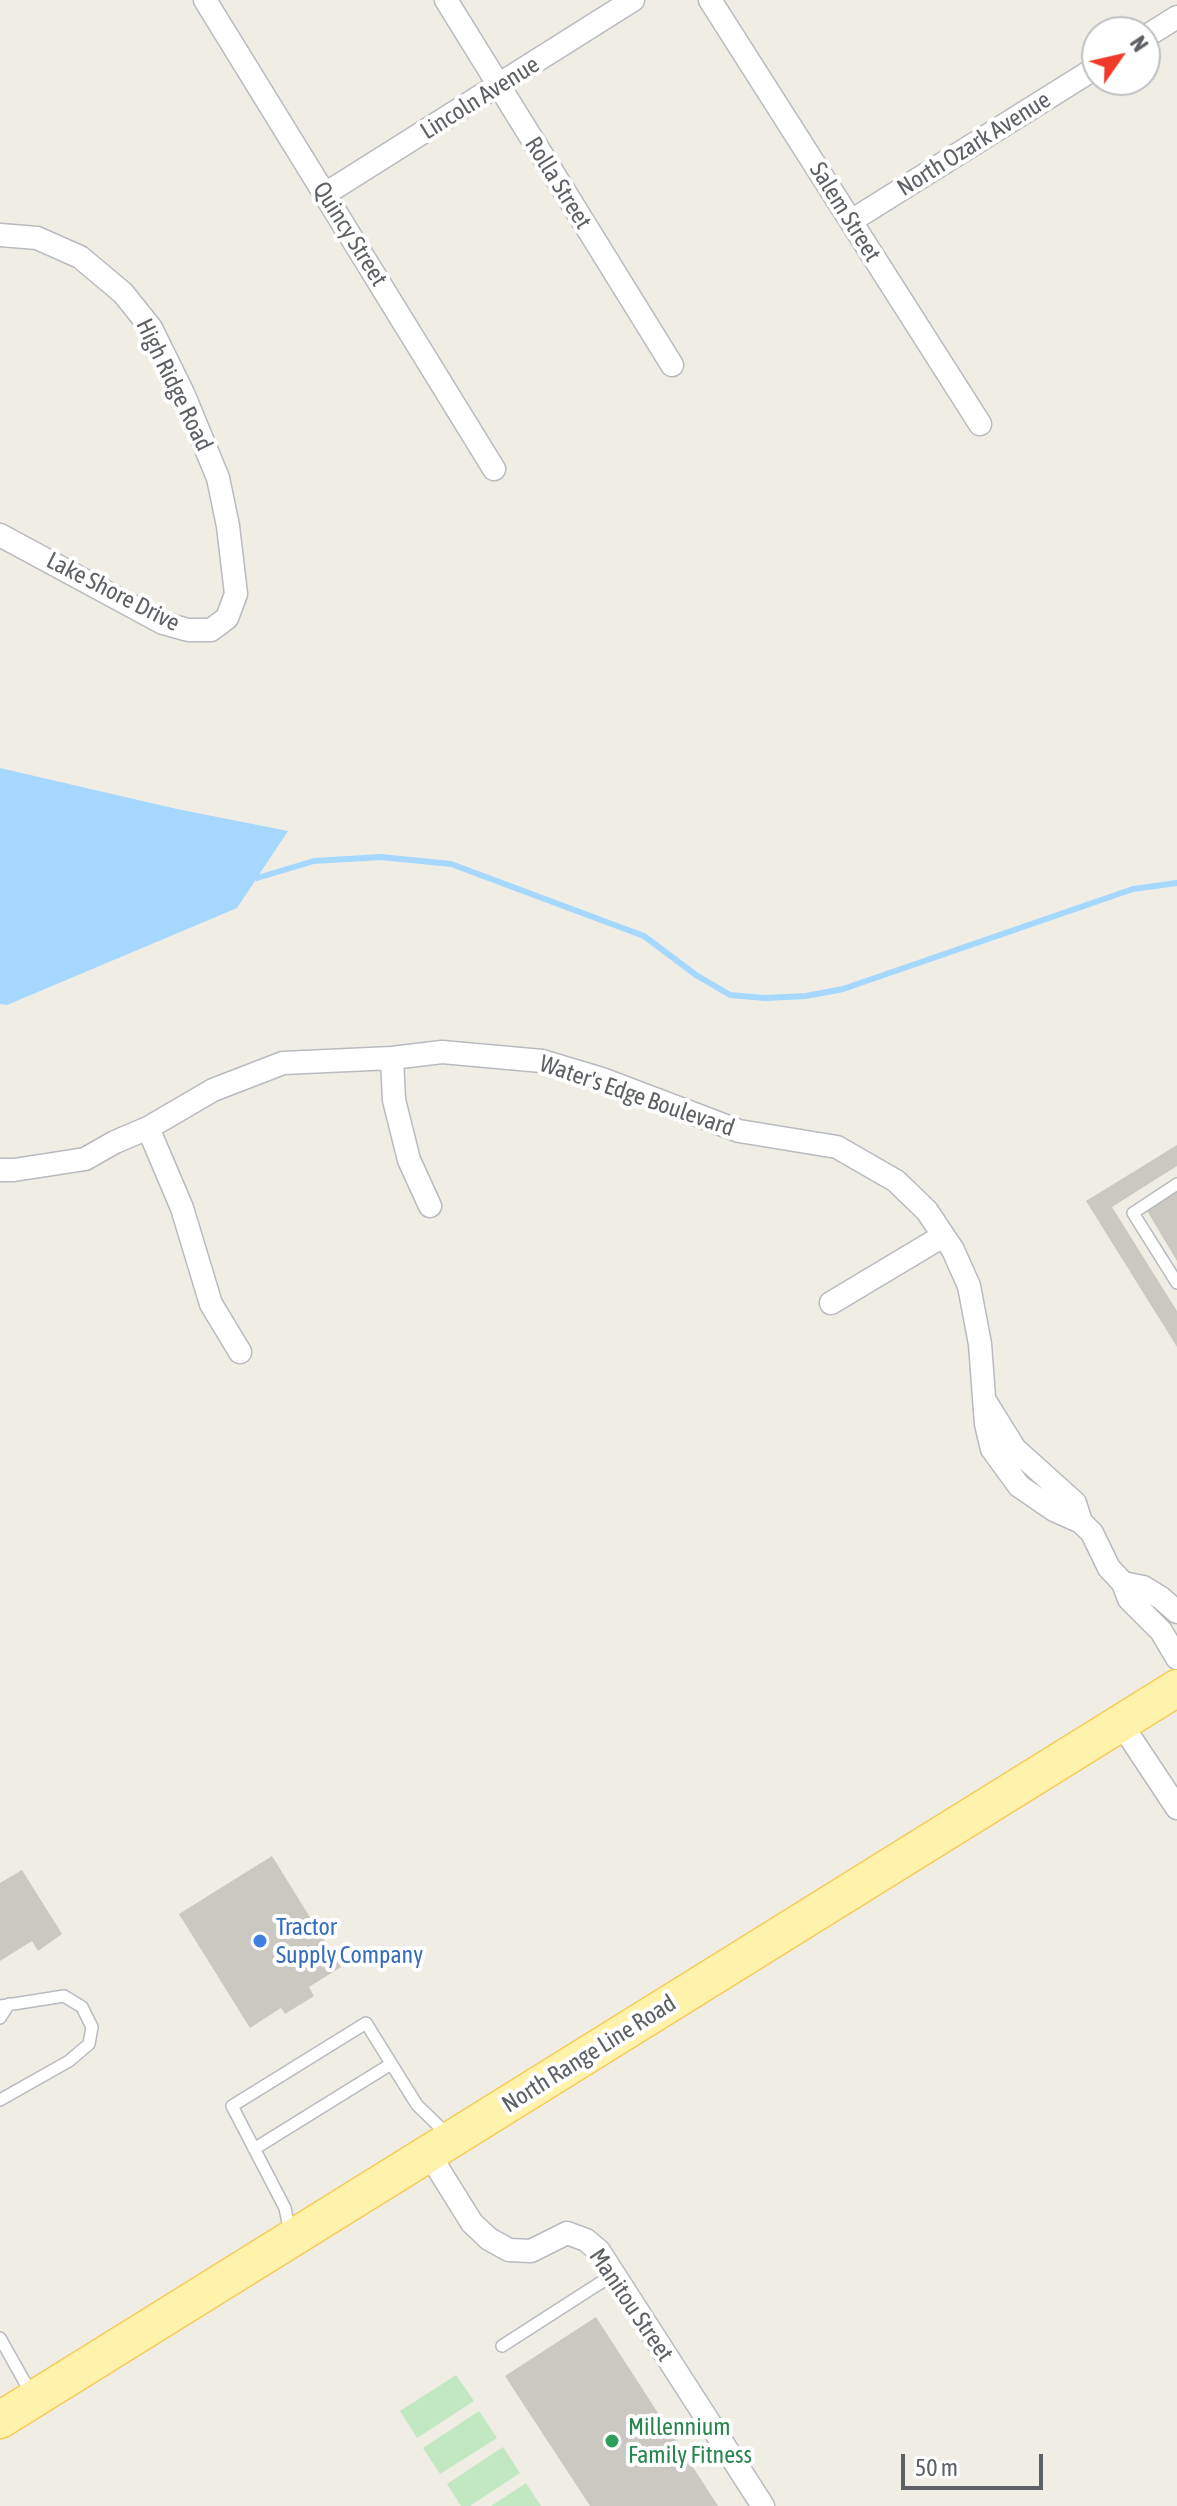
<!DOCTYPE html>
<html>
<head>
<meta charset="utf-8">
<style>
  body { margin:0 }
  #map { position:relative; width:1177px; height:2506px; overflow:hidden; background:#f0ede5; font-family:"Asap Condensed",sans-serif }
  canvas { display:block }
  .north { position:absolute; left:1081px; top:16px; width:80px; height:80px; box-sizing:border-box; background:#fff; border:2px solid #bec0c2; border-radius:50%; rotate:56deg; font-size:22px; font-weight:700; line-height:32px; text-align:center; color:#5d6166 }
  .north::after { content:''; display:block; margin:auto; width:28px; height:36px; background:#f03b2a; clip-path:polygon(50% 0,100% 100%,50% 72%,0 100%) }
  .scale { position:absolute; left:901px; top:2454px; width:142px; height:36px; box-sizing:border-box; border:4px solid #5d6166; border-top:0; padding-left:10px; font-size:24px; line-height:28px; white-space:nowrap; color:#5d6166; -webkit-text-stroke:6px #fff; paint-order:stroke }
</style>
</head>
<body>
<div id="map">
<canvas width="1177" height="2506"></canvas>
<div class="north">N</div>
<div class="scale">50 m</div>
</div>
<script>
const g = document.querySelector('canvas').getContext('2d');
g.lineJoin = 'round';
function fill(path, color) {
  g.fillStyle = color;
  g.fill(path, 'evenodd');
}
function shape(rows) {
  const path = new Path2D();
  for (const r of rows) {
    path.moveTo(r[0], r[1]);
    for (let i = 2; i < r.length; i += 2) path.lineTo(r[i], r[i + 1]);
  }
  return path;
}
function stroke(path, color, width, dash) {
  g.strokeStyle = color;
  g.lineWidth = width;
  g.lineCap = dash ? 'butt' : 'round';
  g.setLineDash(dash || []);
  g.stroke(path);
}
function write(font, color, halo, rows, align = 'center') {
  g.font = font + ' "Asap Condensed",sans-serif';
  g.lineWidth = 8;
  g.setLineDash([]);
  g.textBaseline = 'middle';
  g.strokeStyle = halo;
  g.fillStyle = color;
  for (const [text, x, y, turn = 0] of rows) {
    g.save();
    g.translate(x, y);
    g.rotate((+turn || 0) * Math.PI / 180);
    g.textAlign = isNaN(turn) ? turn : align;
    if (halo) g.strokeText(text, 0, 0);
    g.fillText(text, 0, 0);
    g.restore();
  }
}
const green = shape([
  [456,2375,474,2401,417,2438,400,2411],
  [479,2411,497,2438,440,2474,423,2448],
  [503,2447,520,2473,470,2506,461,2506,447,2484],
  [526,2483,541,2506,491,2506]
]);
const water = shape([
  [0,768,177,809,288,831,237,908,7,1005,0,1004]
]);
const stream = shape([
  [257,878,314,861,381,857,451,864,644,936,696,975,730,995,765,998,806,996,843,989,1133,889,1177,883]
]);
const building = shape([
  [1177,1145,1177,1166,1112,1207,1177,1311,1177,1347,1086,1201],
  [1177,1190,1177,1261,1146,1209],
  [272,1856,341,1967,309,1987,314,1996,285,2014,281,2008,250,2028,179,1914],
  [22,1870,62,1934,38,1951,32,1941,0,1961,0,1883],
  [596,2317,718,2506,590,2506,505,2376]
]);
const service = shape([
  [1177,1184,1133,1213,1177,1283],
  [0,2006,64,1996,82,2007,92,2027,89,2044,69,2061,0,2100],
  [0,2018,9,2004],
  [254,2149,391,2064],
  [290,2233,285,2208,232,2106,366,2023,417,2105,449,2136],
  [0,2338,32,2395],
  [502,2346,614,2274]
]);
const minor = shape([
  [205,0,494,469],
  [446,0,672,365],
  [710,0,980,424],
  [1145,37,1177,17],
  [325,194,633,0],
  [851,221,1097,67],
  [0,235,37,238,80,257,123,293,151,328,183,393,218,478,228,526,236,594,227,618,211,630,188,630,163,623,0,535],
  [392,1058,394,1100,409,1160,430,1206],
  [148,1128,182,1208,211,1304,240,1352],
  [0,1170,14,1170,85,1159,115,1142,148,1128,213,1090,283,1063,392,1058,442,1052,542,1061,602,1079,739,1131,837,1147,896,1181,927,1211,953,1250,969,1286,980,1344,986,1424,992,1449,1019,1486,1054,1510,1081,1522,1092,1533,1109,1568,1123,1583,1129,1599,1161,1631,1177,1658],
  [831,1303,943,1236],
  [987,1404,1015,1449,1075,1503,1081,1522],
  [1123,1583,1143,1587,1161,1598,1177,1612],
  [1120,1722,1177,1808],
  [429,2154,472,2223,489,2239,509,2250,531,2251,567,2233,586,2240,599,2251,763,2506]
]);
const primary = shape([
  [0,2420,1177,1688]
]);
const markers = [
  [260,1941,8,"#3f7fe0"],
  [612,2441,8,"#2e9e5b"]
];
const streetNames = [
  ["Lincoln Avenue",480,98,-32],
  ["North Ozark Avenue",974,144,-32],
  ["Rolla Street",558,183,58],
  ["Salem Street",845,212,58],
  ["Quincy Street",350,234,58],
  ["High Ridge Road",174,385,64],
  ["Lake Shore Drive",113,592,27],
  ["Water's Edge Boulevard",637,1096,19],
  ["North Range Line Road",589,2054,-32],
  ["Manitou Street",631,2305,56]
];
const shopNames = [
  ["Tractor",276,1927],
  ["Supply Company",276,1955]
];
const leisureNames = [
  ["Millennium",628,2427],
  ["Family Fitness",628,2455]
];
fill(green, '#c1e8c1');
fill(water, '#a6d8ff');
stroke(stream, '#a6d8ff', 6);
fill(building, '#cbc8c2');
stroke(service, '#b7bbbf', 14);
stroke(minor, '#b7bbbf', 25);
stroke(primary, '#f7cb57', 39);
stroke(service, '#fff', 11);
stroke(minor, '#fff', 22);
stroke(primary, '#fff2ab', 36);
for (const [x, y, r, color] of markers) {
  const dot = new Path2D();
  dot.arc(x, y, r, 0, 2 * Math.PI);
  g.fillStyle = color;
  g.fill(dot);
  stroke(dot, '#fff', 3);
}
write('24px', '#5d6166', '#fff', streetNames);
write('24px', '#366cbe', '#fff', shopNames, 'left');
write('24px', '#27864d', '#fff', leisureNames, 'left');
</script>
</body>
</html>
